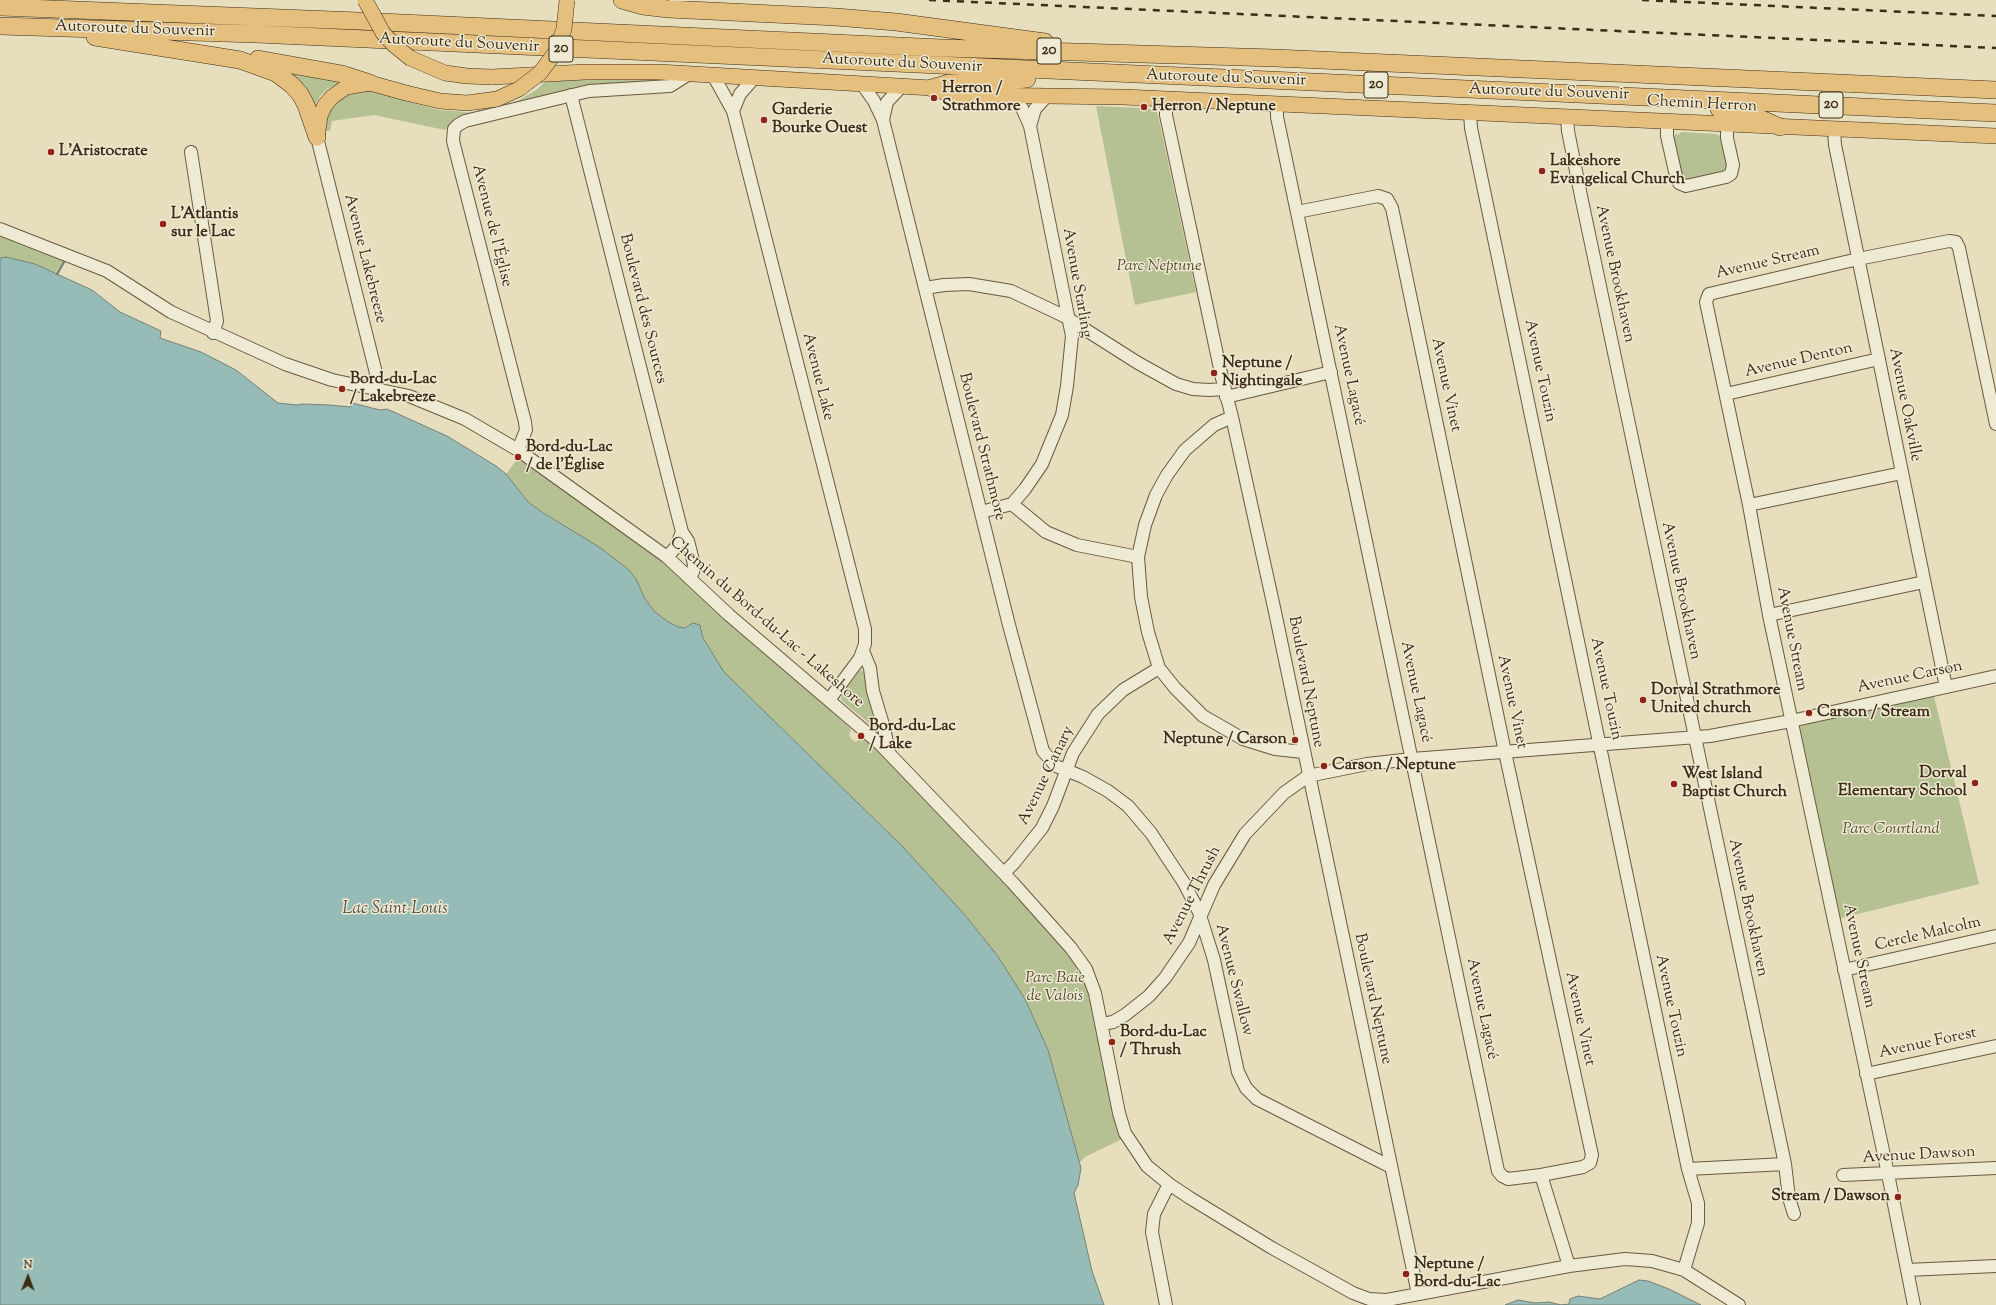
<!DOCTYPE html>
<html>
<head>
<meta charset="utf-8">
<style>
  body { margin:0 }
  #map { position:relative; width:1996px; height:1305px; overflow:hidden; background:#e7debd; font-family:"Sorts Mill Goudy",serif }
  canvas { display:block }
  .north { position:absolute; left:8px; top:1257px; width:40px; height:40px; -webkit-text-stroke:3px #efead4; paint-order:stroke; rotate:1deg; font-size:11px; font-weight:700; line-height:16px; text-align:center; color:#3f2d17 }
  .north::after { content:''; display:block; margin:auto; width:14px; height:18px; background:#3f2d17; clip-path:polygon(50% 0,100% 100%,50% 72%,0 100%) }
</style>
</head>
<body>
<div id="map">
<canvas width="1996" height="1305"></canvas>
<div class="north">N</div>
</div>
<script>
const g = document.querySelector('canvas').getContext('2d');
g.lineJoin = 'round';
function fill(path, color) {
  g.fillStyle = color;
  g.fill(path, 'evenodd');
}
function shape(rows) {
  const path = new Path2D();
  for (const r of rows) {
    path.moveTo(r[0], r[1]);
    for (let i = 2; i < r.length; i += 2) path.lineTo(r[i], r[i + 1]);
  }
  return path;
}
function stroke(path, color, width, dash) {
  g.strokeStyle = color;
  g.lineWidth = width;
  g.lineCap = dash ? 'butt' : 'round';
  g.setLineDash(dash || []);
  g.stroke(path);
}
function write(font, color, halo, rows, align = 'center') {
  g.font = font + ' "Sorts Mill Goudy",serif';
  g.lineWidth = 3;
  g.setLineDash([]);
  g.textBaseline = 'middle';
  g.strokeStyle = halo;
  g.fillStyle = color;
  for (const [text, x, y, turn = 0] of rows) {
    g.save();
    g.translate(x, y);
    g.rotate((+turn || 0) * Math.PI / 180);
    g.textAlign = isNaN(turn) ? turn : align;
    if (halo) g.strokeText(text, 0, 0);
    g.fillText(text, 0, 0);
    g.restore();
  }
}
const green = shape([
  [283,66,342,82,327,89,321,95,317,101,313,114],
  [621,77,655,79,667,82,588,86,514,103,536,90,545,82],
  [360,88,384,92,409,102,439,110,478,113,460,117,445,130,374,115,332,121,330,131,326,131,326,113,339,98],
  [1096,106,1140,108,1141,111,1145,111,1145,109,1152,109,1157,111,1196,292,1135,305],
  [1682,132,1715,134,1721,136,1728,165,1726,171,1688,181,1682,178,1673,138,1676,133,1677,135],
  [0,235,64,259,55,273,35,264,0,258],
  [519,457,669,565,719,614,833,711,832,712,851,729,849,735,851,739,856,742,861,737,868,742,869,741,1012,889,1069,954,1082,974,1088,989,1113,1114,1122,1139,1085,1157,1079,1163,1048,1050,1025,999,997,955,964,914,903,847,724,672,703,638,702,629,693,623,685,628,678,627,667,621,655,612,645,599,636,579,614,558,528,502,506,474],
  [860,670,864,672,875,728,841,700,842,695],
  [1933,692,1979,884,1834,920,1798,727]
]);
const water = shape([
  [6,257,35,264,92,290,120,312,161,331,160,338,201,352,236,370,278,403,297,405,303,404,329,405,351,407,352,403,380,410,387,409,447,436,496,466,506,474,528,502,542,512,599,547,628,569,636,579,645,599,655,612,667,621,678,627,685,628,693,623,700,625,703,638,724,672,903,847,964,914,997,955,1025,999,1048,1050,1081,1168,1078,1185,1074,1193,1092,1271,1104,1305,0,1305,0,258,6,257],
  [1639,1280,1648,1281,1669,1289,1701,1305,1505,1305,1518,1300,1535,1303,1549,1302,1561,1305,1569,1304,1570,1299,1578,1296,1600,1299,1639,1280]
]);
const stream = shape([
  [57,274,65,260]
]);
const minor = shape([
  [713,75,733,111,865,629,865,644,860,658,829,700],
  [862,84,874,101,883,120,1009,625,1043,751,1056,766,1083,777,1108,791,1128,806,1151,833,1184,883,1199,912,1214,960,1238,1072,1246,1088,1257,1099,1391,1167],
  [571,95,682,532,688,541,694,564,693,572,689,577],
  [1166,99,1166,115,1222,378,1232,417,1275,612,1418,1294],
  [1277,104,1277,117,1498,1171,1502,1176,1508,1179,1541,1175,1569,1266],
  [733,111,740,94,755,77],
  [1470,112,1471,128,1688,1169,1698,1203,1698,1223,1684,1270],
  [1567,117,1568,131,1581,196,1785,1164,1789,1198,1794,1214],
  [883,120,887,102,902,86],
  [1667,121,1667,136,1676,176,1679,183,1686,186,1726,177,1731,174,1733,165,1727,138,1727,124],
  [1030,126,1035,109,1047,96],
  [1834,129,1835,145,1946,687],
  [317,137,376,373,374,389],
  [191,152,217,321,213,333],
  [1297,212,1378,196,1387,199,1392,208,1505,752,1592,1155,1590,1163,1583,1167,1541,1175],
  [0,229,107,271,171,312,285,364,332,380,409,396,465,419,518,450,667,557,729,615,880,744,1013,883,1071,948,1086,969,1095,993,1119,1113,1125,1133,1147,1166,1169,1184,1190,1198,1272,1248,1353,1293,1369,1299,1387,1300,1569,1266,1625,1259,1652,1261,1684,1270,1739,1305],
  [925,288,944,285,969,284,1011,291,1064,316,1138,363,1176,384,1193,389,1209,390,1225,389],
  [1726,394,1879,359],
  [1226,397,1331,372],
  [1232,417,1214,425,1185,450,1167,475,1156,495,1145,525,1138,557,1141,597,1148,632,1159,668,1175,688,1203,716,1243,739,1275,749,1303,752],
  [518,450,526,430,525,422,453,141,454,129,458,125,465,121,589,91,670,86,689,74],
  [1012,504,1046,532,1077,545,1138,557],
  [1749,505,1902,473],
  [981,512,1012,504,1025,489,1042,464,1062,415,1067,386,1072,336,1030,126,1022,108,1011,96],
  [667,557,676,547,682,532],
  [1769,615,1924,582],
  [863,651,870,668,873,691,884,728,889,752],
  [1004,873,1014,863,1042,828,1053,806,1073,753,1098,714,1123,690,1159,668],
  [1844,970,1996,936],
  [1102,1024,1113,1022,1125,1015,1149,996,1165,978,1189,943,1214,885,1245,834,1284,793,1308,776,1367,764,1412,759,1710,736,1791,721,1996,676],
  [1866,1074,1996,1046],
  [1688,1169,1785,1164],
  [1843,1175,1996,1168],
  [1907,1270,1996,1266],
  [1166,1305,1152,1232,1154,1214,1169,1184],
  [1914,1305,1888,1174,1769,615,1749,505,1706,302,1709,294,1858,259,1949,241,1956,242,1959,248,1996,424]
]);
const major = shape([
  [492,77,585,72,659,72,932,88,949,94,972,95,1123,97,1996,136],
  [317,137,320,116,325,105,332,97,346,87,370,83,406,93]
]);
const highway = shape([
  [622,0,643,6,668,9,836,17,896,22,1045,42],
  [0,7,359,21,942,48,1275,58,1996,90],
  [0,26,256,34,1996,113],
  [95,37,240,60,276,73,292,85,300,94,306,105,317,137],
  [258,59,342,74,370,83],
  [932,88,949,83,989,82,1027,79],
  [1719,109,1752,115,1780,127]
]);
const rail = shape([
  [929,0,1996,48],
  [1642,0,1996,16]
]);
const majorBridge = shape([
  [365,0,383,33,394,45,410,58,445,73,467,76,492,77],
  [406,93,440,101,467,103,497,99,519,89,540,73,555,53,564,29,567,0]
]);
const markers = [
  [934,98,4,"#8f2418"],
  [1144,107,4,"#8f2418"],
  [764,120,4,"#8f2418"],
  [51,152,4,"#8f2418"],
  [1542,171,4,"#8f2418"],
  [163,224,4,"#8f2418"],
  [1214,373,4,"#8f2418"],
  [342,389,4,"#8f2418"],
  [518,457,4,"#8f2418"],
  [1643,700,4,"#8f2418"],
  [1809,713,4,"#8f2418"],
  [861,736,4,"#8f2418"],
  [1295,740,4,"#8f2418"],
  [1324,766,4,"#8f2418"],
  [1975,783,4,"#8f2418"],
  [1674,784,4,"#8f2418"],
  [1112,1042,4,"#8f2418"],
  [1898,1197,4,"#8f2418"],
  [1406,1274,4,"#8f2418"]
];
const shields = [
  [561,49,24],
  [1049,51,24],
  [1376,85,24],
  [1831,105,24]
];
const shieldNames = [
  ["20",561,49],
  ["20",1049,51],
  ["20",1376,85],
  ["20",1831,105]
];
const streetNames = [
  ["Autoroute du Souvenir",135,30,2],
  ["Autoroute du Souvenir",459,44,3],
  ["Autoroute du Souvenir",902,64,3],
  ["Autoroute du Souvenir",1226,79,2],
  ["Autoroute du Souvenir",1549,93,2],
  ["Chemin Herron",1702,105,3],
  ["Avenue de l'Église",491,226,76],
  ["Avenue Lakebreeze",364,259,76],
  ["Avenue Stream",1768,263,-13],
  ["Avenue Brookhaven",1614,274,78],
  ["Avenue Starling",1076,283,80],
  ["Boulevard des Sources",642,309,76],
  ["Avenue Denton",1799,361,-13],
  ["Avenue Touzin",1539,371,78],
  ["Avenue Lagacé",1348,375,78],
  ["Avenue Lake",817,377,76],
  ["Avenue Vinet",1445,385,78],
  ["Avenue Oakville",1904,405,79],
  ["Boulevard Strathmore",981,447,76],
  ["Avenue Brookhaven",1680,591,78],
  ["Chemin du Bord-du-Lac - Lakeshore",766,623,41],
  ["Avenue Stream",1791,639,79],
  ["Avenue Carson",1910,678,-12],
  ["Boulevard Neptune",1305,682,79],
  ["Avenue Touzin",1605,689,78],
  ["Avenue Lagacé",1415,692,78],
  ["Avenue Vinet",1511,702,78],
  ["Avenue Canary",1047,776,-64],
  ["Avenue Thrush",1193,896,-63],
  ["Avenue Brookhaven",1747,908,78],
  ["Cercle Malcolm",1928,935,-13],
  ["Avenue Stream",1858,956,78],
  ["Avenue Swallow",1233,980,76],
  ["Boulevard Neptune",1372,999,78],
  ["Avenue Touzin",1670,1006,78],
  ["Avenue Lagacé",1481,1009,78],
  ["Avenue Vinet",1579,1019,78],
  ["Avenue Forest",1928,1044,-12],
  ["Avenue Dawson",1919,1156,-3]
];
const poiNames = [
  ["Herron /",942,89],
  ["Strathmore",942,107],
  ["Herron / Neptune",1152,107],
  ["Garderie",772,111],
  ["Bourke Ouest",772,129],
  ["L'Aristocrate",59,152],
  ["Lakeshore",1550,162],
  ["Evangelical Church",1550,180],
  ["L'Atlantis",171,215],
  ["sur le Lac",171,233],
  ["Neptune /",1222,364],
  ["Nightingale",1222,382],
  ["Bord-du-Lac",350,380],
  ["/ Lakebreeze",350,398],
  ["Bord-du-Lac",526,448],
  ["/ de l'Église",526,466],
  ["Dorval Strathmore",1651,691],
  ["United church",1651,709],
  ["Carson / Stream",1817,713],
  ["Bord-du-Lac",869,727],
  ["/ Lake",869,745],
  ["Neptune / Carson",1287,740,"right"],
  ["Carson / Neptune",1332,766],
  ["Dorval",1967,774,"right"],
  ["Elementary School",1967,792,"right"],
  ["West Island",1682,775],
  ["Baptist Church",1682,793],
  ["Bord-du-Lac",1120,1033],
  ["/ Thrush",1120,1051],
  ["Stream / Dawson",1890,1197,"right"],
  ["Neptune /",1414,1265],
  ["Bord-du-Lac",1414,1283]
];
const parkNames = [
  ["Parc Neptune",1159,267],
  ["Parc Courtland",1891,830],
  ["Parc Baie",1055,979],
  ["de Valois",1055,997]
];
const waterNames = [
  ["Lac Saint-Louis",395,910]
];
fill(green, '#b5c192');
fill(water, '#97bbb6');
stroke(water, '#748276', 1);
stroke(stream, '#748276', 2.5);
stroke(minor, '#695940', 14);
stroke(major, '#3f2d17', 16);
stroke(highway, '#3f2d17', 18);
stroke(minor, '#efead4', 12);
stroke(major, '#e4bf7e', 15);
stroke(highway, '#e4bf7e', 17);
stroke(rail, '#3f2d17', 2.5, [7, 7]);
stroke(majorBridge, '#3f2d17', 16, []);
stroke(majorBridge, '#e4bf7e', 15);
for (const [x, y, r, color] of markers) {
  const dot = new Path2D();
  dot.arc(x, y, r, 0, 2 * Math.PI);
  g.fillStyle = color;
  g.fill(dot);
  stroke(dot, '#efead4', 1.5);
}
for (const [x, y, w] of shields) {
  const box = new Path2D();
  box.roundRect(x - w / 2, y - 13, w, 26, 3);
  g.fillStyle = '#efead4';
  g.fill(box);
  stroke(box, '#3f2d17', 1);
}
write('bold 15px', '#3f2d17', null, shieldNames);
write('16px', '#3f2d17', '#efead4', streetNames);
write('bold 16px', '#3f2d17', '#efead4', poiNames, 'left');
write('italic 16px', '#574b30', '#efead4', parkNames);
write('italic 17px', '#55503f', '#efead4', waterNames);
</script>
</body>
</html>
